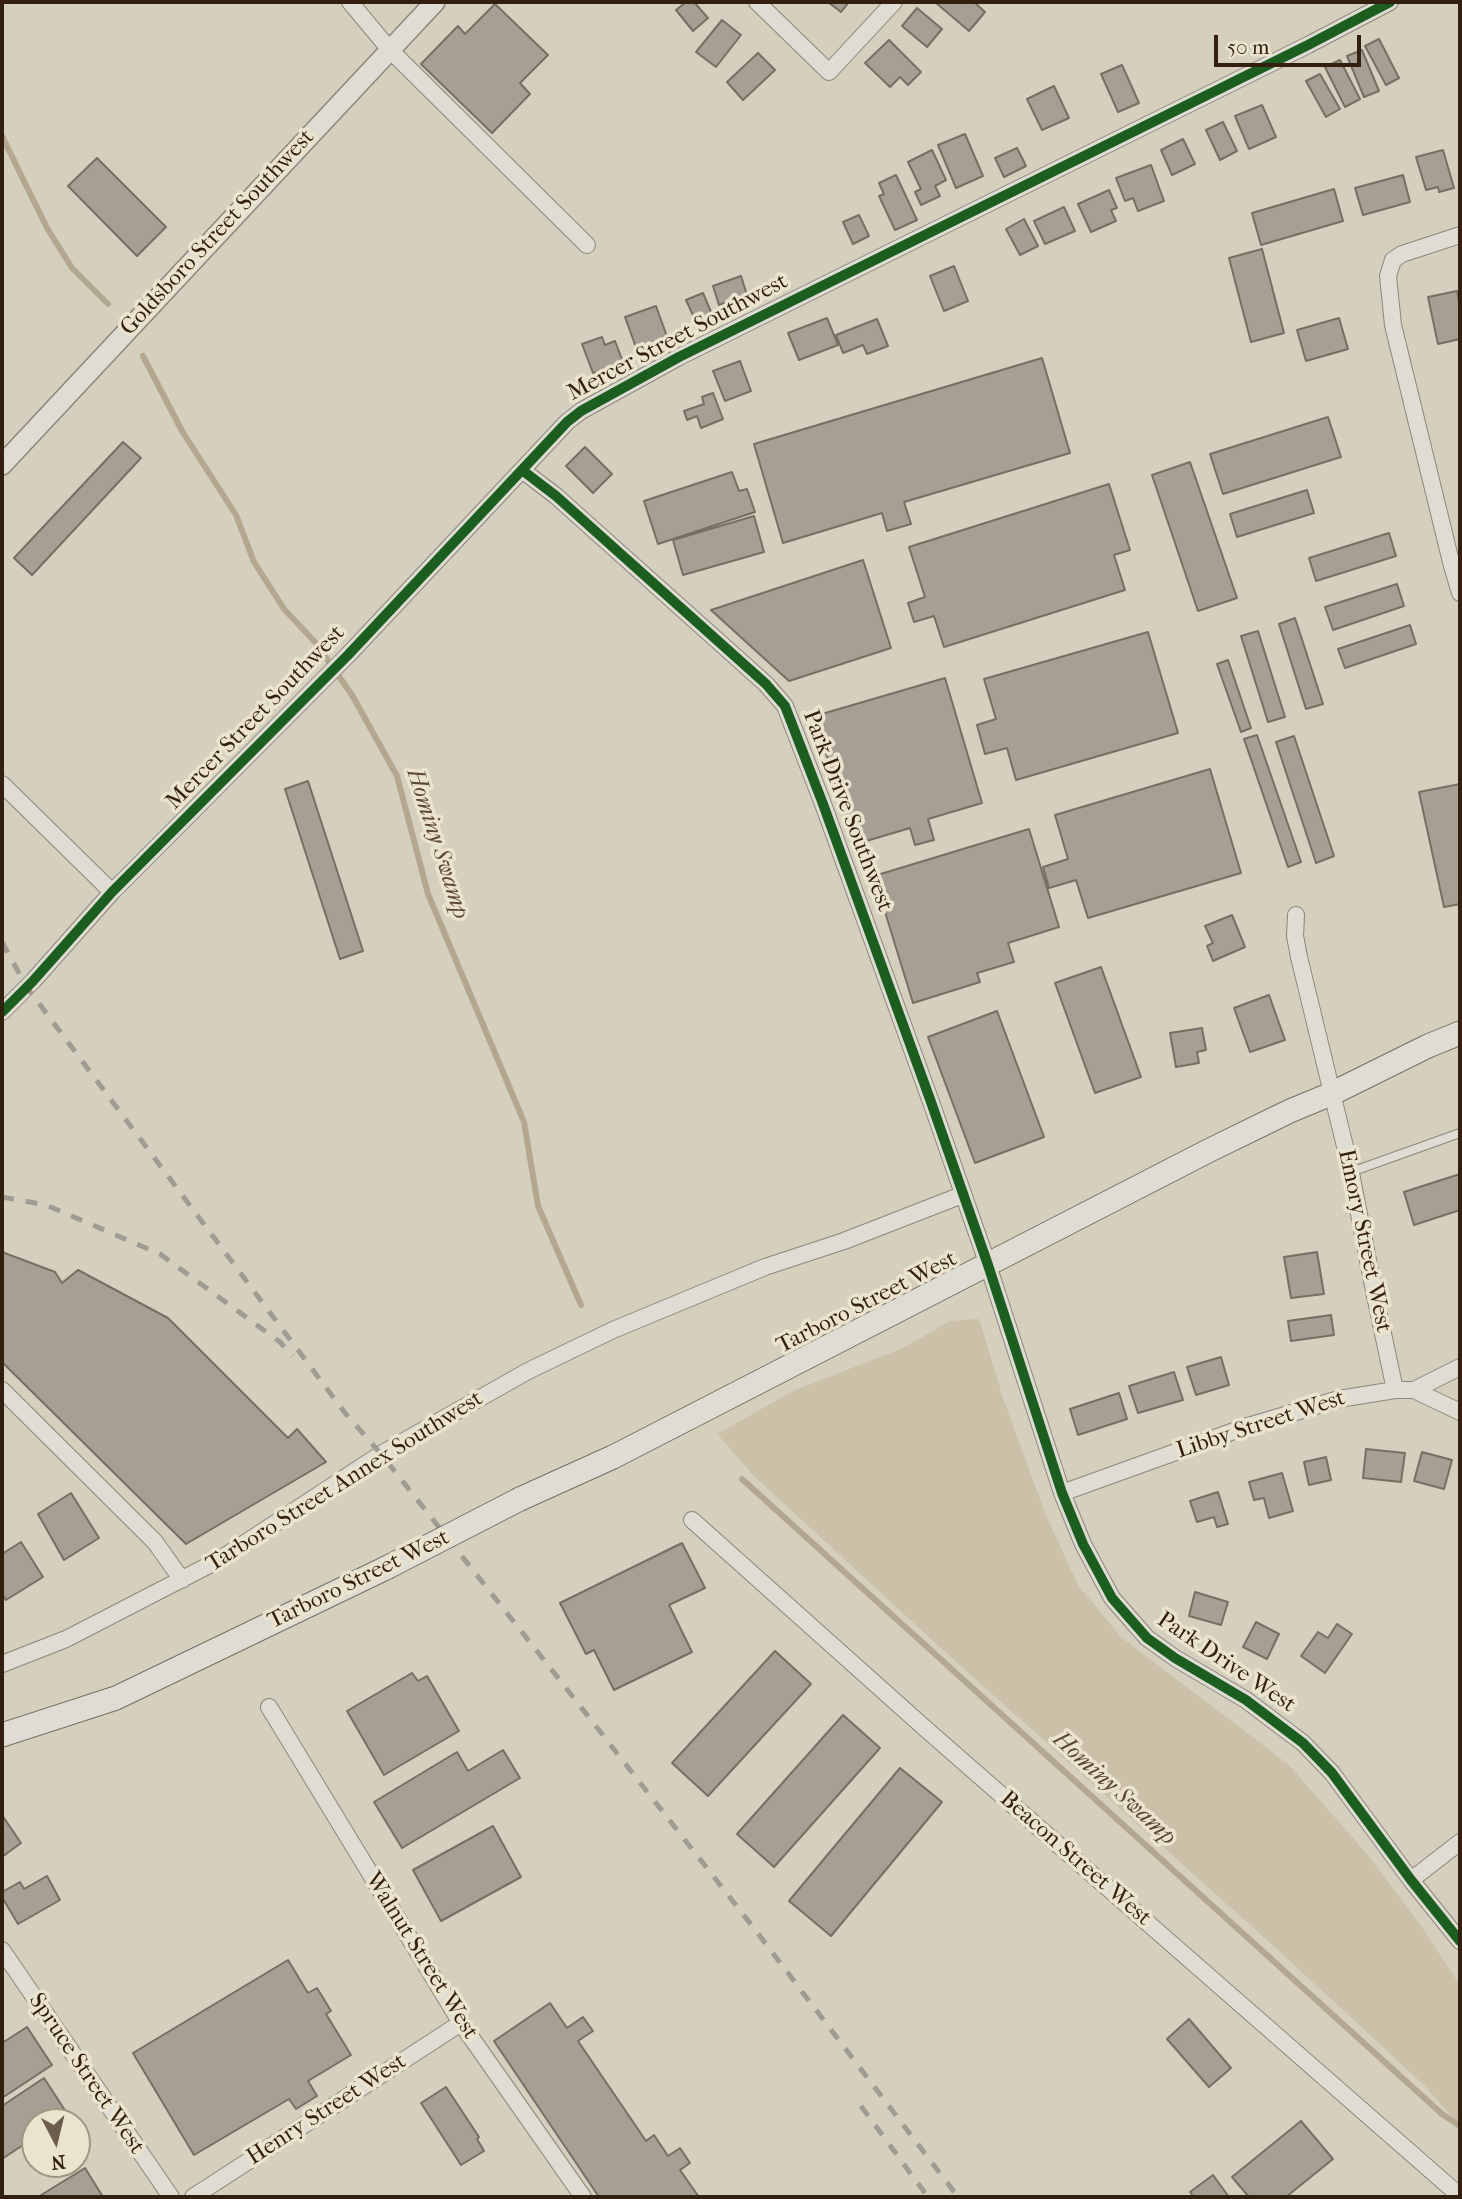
<!DOCTYPE html>
<html>
<head>
<meta charset="utf-8">
<style>
  body { margin:0 }
  #map { position:relative; width:1462px; height:2199px; overflow:hidden; background:#d5cfbe; font-family:"IM FELL French Canon",serif }
  canvas { display:block }
  .frame { position:absolute; inset:0; border:4px solid #331f0f; pointer-events:none }
  .north { position:absolute; left:21px; top:2108px; width:70px; height:70px; box-sizing:border-box; background:#eae3ce; border:2px solid #a19582; border-radius:50%; rotate:173deg; font-size:19px; font-weight:700; line-height:28px; text-align:center; color:#331f0f }
  .north::after { content:''; display:block; margin:auto; width:24px; height:32px; background:#6c5d4c; clip-path:polygon(50% 0,100% 100%,50% 72%,0 100%) }
  .scale { position:absolute; left:1214px; top:35px; width:147px; height:32px; box-sizing:border-box; border:4px solid #331f0f; border-top:0; padding-left:9px; font-size:21px; line-height:24px; white-space:nowrap; color:#331f0f; -webkit-text-stroke:5px #eae3ce; paint-order:stroke }
</style>
</head>
<body>
<div id="map">
<canvas width="1462" height="2199"></canvas>
<div class="frame"></div>
<div class="north">N</div>
<div class="scale">50 m</div>
</div>
<script>
const g = document.querySelector('canvas').getContext('2d');
g.lineJoin = 'round';
function fill(path, color) {
  g.fillStyle = color;
  g.fill(path, 'evenodd');
}
function shape(rows) {
  const path = new Path2D();
  for (const r of rows) {
    path.moveTo(r[0], r[1]);
    for (let i = 2; i < r.length; i += 2) path.lineTo(r[i], r[i + 1]);
  }
  return path;
}
function stroke(path, color, width, dash) {
  g.strokeStyle = color;
  g.lineWidth = width;
  g.lineCap = dash ? 'butt' : 'round';
  g.setLineDash(dash || []);
  g.stroke(path);
}
function write(font, color, halo, rows, align = 'center') {
  g.font = font + ' "IM FELL French Canon",serif';
  g.lineWidth = 7;
  g.setLineDash([]);
  g.textBaseline = 'middle';
  g.strokeStyle = halo;
  g.fillStyle = color;
  for (const [text, x, y, turn = 0] of rows) {
    g.save();
    g.translate(x, y);
    g.rotate((+turn || 0) * Math.PI / 180);
    g.textAlign = isNaN(turn) ? turn : align;
    if (halo) g.strokeText(text, 0, 0);
    g.fillText(text, 0, 0);
    g.restore();
  }
}
const green = shape([
  [979,1319,1003,1398,1045,1513,1078,1585,1121,1637,1289,1765,1367,1854,1421,1926,1460,1985,1460,2126,1424,2085,1278,1950,932,1640,754,1476,717,1434,793,1391,903,1348,950,1321]
]);
const stream = shape([
  [2,136,47,228,72,268,108,304],
  [143,356,182,431,236,515,254,562,284,609,315,642,352,695,397,776,428,894,524,1122,538,1206,581,1305],
  [742,1479,1442,2114,1460,2126]
]);
const building = shape([
  [686,2,694,2,708,18,693,31,676,10,686,2],
  [828,2,849,2,841,12,828,2],
  [935,2,974,2,985,12,969,31,935,2],
  [495,4,548,55,520,83,530,94,492,133,421,64,458,26,465,34,495,4],
  [917,8,942,29,927,47,902,26,917,8],
  [722,20,741,35,716,67,696,52,722,20],
  [1379,39,1399,78,1386,85,1365,46,1379,39],
  [889,40,921,72,908,85,900,77,890,87,865,63,889,40],
  [1362,50,1379,91,1364,97,1347,56,1362,50],
  [758,53,775,70,743,100,727,82,758,53],
  [1340,60,1360,99,1345,107,1325,67,1340,60],
  [1122,65,1139,103,1118,112,1101,74,1122,65],
  [1320,74,1340,109,1326,117,1306,81,1320,74],
  [1054,86,1069,118,1042,130,1027,99,1054,86],
  [1262,105,1276,137,1249,149,1235,116,1262,105],
  [1223,122,1237,151,1220,160,1206,130,1223,122],
  [965,134,983,176,956,188,938,145,965,134],
  [1183,139,1195,164,1172,175,1161,150,1183,139],
  [1017,148,1026,166,1004,177,995,158,1017,148],
  [932,150,946,180,935,186,940,196,921,205,915,192,921,189,908,162,932,150],
  [1443,150,1454,188,1439,192,1438,187,1426,190,1416,157,1443,150],
  [97,158,166,227,137,256,68,186,97,158],
  [1151,165,1164,201,1138,211,1133,198,1125,201,1116,178,1151,165],
  [896,175,917,220,895,230,879,196,884,194,879,183,896,175],
  [1403,175,1410,202,1363,215,1355,188,1403,175],
  [1334,189,1343,221,1261,245,1252,213,1334,189],
  [1109,190,1117,208,1111,210,1116,221,1091,232,1078,204,1109,190],
  [1064,207,1075,231,1045,244,1034,221,1064,207],
  [859,215,869,236,853,244,843,222,859,215],
  [1024,219,1038,246,1020,255,1006,229,1024,219],
  [1262,249,1284,333,1251,342,1229,258,1262,249],
  [954,266,968,301,944,311,930,276,954,266],
  [741,276,747,295,719,305,713,286,741,276],
  [1457,291,1460,306,1460,339,1438,344,1428,297,1457,291],
  [703,293,714,319,698,326,686,300,703,293],
  [656,306,669,342,638,353,625,317,656,306],
  [827,318,838,345,799,360,788,333,827,318],
  [1339,318,1348,349,1306,361,1297,330,1339,318],
  [877,319,888,346,867,354,863,345,843,353,836,335,877,319],
  [602,337,605,345,615,341,623,362,593,373,582,344,602,337],
  [1042,358,1070,453,904,502,911,524,887,531,882,513,783,543,754,444,1042,358],
  [740,361,751,391,725,401,713,371,740,361],
  [713,393,723,419,701,428,697,416,687,420,684,411,704,404,702,397,713,393],
  [1328,417,1341,457,1223,494,1210,454,1328,417],
  [123,442,141,458,32,575,14,558,123,442],
  [585,447,612,474,593,493,566,466,585,447],
  [1190,462,1237,598,1198,611,1152,475,1190,462],
  [732,472,739,491,747,489,755,512,658,544,644,501,732,472],
  [1109,484,1130,550,1114,555,1125,590,944,647,934,616,914,622,908,603,925,597,909,547,1109,484],
  [1307,490,1314,513,1237,537,1230,514,1307,490],
  [754,516,764,552,683,575,673,540,754,516],
  [1389,533,1396,556,1316,581,1309,558,1389,533],
  [863,560,891,648,789,681,711,610,863,560],
  [1397,584,1404,606,1333,630,1325,607,1397,584],
  [1295,618,1323,704,1306,709,1279,624,1295,618],
  [1410,625,1416,644,1345,668,1338,649,1410,625],
  [1258,631,1285,717,1268,722,1241,636,1258,631],
  [1148,632,1178,733,1016,780,1007,748,985,754,977,725,996,719,984,679,1148,632],
  [1228,660,1251,728,1241,732,1217,664,1228,660],
  [945,678,982,803,928,819,934,840,915,845,910,828,853,845,815,716,945,678],
  [1257,735,1301,862,1288,867,1244,739,1257,735],
  [1294,736,1334,856,1316,863,1276,742,1294,736],
  [1210,769,1241,873,1088,918,1076,880,1049,888,1043,867,1068,859,1055,815,1210,769],
  [308,781,363,951,340,959,285,789,308,781],
  [1460,784,1460,904,1444,907,1419,792,1460,784],
  [1029,829,1059,927,1008,943,1014,962,977,973,980,982,913,1003,874,876,1029,829],
  [1232,915,1245,947,1213,961,1207,946,1213,943,1205,926,1232,915],
  [1101,967,1141,1077,1095,1093,1055,983,1101,967],
  [1269,995,1285,1040,1250,1052,1234,1008,1269,995],
  [997,1011,1044,1137,975,1163,928,1037,997,1011],
  [1202,1028,1206,1050,1197,1052,1199,1063,1176,1067,1170,1033,1202,1028],
  [1460,1174,1460,1210,1414,1225,1404,1192,1460,1174],
  [2,1252,55,1272,62,1283,78,1270,168,1318,288,1438,297,1429,326,1462,186,1544,2,1362,2,1252],
  [1317,1252,1324,1294,1291,1298,1284,1257,1317,1252],
  [1331,1315,1334,1335,1291,1341,1288,1321,1331,1315],
  [1221,1357,1229,1385,1196,1395,1187,1367,1221,1357],
  [1174,1372,1183,1400,1138,1413,1129,1386,1174,1372],
  [1119,1393,1127,1419,1078,1435,1070,1409,1119,1393],
  [1366,1449,1405,1453,1401,1482,1363,1478,1366,1449],
  [1422,1452,1452,1460,1444,1489,1414,1481,1422,1452],
  [1326,1457,1331,1480,1309,1485,1304,1462,1326,1457],
  [1282,1473,1293,1511,1269,1518,1264,1498,1254,1500,1249,1482,1282,1473],
  [1218,1492,1228,1524,1217,1527,1214,1517,1197,1522,1190,1501,1218,1492],
  [71,1493,99,1538,64,1560,38,1514,71,1493],
  [21,1542,43,1577,6,1600,2,1594,2,1554,21,1542],
  [682,1543,705,1588,669,1605,692,1652,614,1690,594,1650,586,1654,560,1603,682,1543],
  [1195,1592,1228,1602,1221,1625,1189,1616,1195,1592],
  [1256,1622,1279,1634,1267,1659,1243,1647,1256,1622],
  [1337,1624,1352,1634,1325,1673,1301,1656,1318,1632,1328,1638,1337,1624],
  [775,1651,811,1684,708,1796,672,1763,775,1651],
  [412,1673,418,1681,427,1676,459,1731,384,1775,347,1711,412,1673],
  [843,1715,880,1748,774,1867,737,1834,843,1715],
  [503,1750,520,1778,402,1848,374,1802,457,1752,468,1771,503,1750],
  [900,1768,942,1802,831,1936,789,1901,900,1768],
  [2,1815,21,1843,2,1857,2,1815],
  [493,1826,521,1877,441,1921,413,1870,493,1826],
  [47,1876,60,1900,18,1924,2,1897,2,1892,20,1882,24,1889,47,1876],
  [288,1960,308,1993,317,1988,331,2011,326,2014,351,2055,308,2081,317,2096,296,2109,289,2099,194,2155,133,2053,288,1960],
  [550,2003,567,2028,583,2017,593,2031,578,2041,646,2141,654,2135,668,2156,680,2148,690,2163,680,2170,699,2197,599,2197,494,2041,550,2003],
  [1189,2019,1231,2068,1209,2087,1167,2039,1189,2019],
  [27,2027,52,2065,2,2098,2,2043,27,2027],
  [44,2078,68,2115,57,2122,35,2122,35,2137,2,2159,2,2106,44,2078],
  [446,2087,479,2137,477,2139,484,2151,461,2165,421,2103,446,2087],
  [1301,2121,1333,2159,1286,2197,1249,2197,1232,2177,1301,2121],
  [85,2168,103,2197,38,2197,85,2168],
  [1213,2175,1229,2197,1194,2197,1190,2192,1213,2175]
]);
const service = shape([
  [1351,1172,1460,1133]
]);
const minor = shape([
  [350,2,390,50,587,245],
  [757,2,829,72,894,2],
  [1460,235,1402,254,1393,260,1388,276,1393,325,1452,566,1460,593],
  [522,470,556,496,766,684,785,706,823,804,931,1102,988,1265,1062,1493,1083,1544,1112,1598,1147,1638,1175,1658,1246,1700,1303,1743,1332,1773,1411,1880,1460,1941],
  [2,784,112,892],
  [1296,915,1295,936,1299,957,1349,1163,1374,1291,1395,1390],
  [2,1012,33,981,112,892,348,655,567,422,581,411,679,357,1308,45,1390,2],
  [2,1390,155,1542,182,1580],
  [1414,1390,1460,1412],
  [1062,1493,1245,1427,1339,1399,1395,1390,1414,1390,1460,1367],
  [692,1520,927,1730,1460,2196],
  [2,1664,66,1639,219,1560,381,1454,528,1371,613,1330,765,1267,844,1241,962,1195],
  [269,1707,461,2023,583,2197],
  [1411,1880,1460,1842],
  [2,1950,171,2197],
  [193,2197,461,2023]
]);
const tertiary = shape([
  [2,465,435,2]
]);
const secondary = shape([
  [520,1499,613,1457,1210,1150,1290,1111,1331,1094,1428,1046,1460,1033],
  [2,1735,116,1698,386,1568]
]);
const rail = shape([
  [2,942,26,986,345,1413,381,1454,548,1665,753,1927,958,2197],
  [2,1197,46,1205,160,1254,280,1342,293,1356],
  [861,2106,928,2197]
]);
const secondaryBridge = shape([
  [386,1568,520,1499]
]);
const cycleway = shape([
  [522,470,556,496,766,684,785,706,823,804,931,1102,988,1265,1062,1493,1083,1544,1112,1598,1147,1638,1175,1658,1246,1700,1303,1743,1332,1773,1411,1880,1460,1941],
  [2,1012,33,981,112,892,348,655,567,422,581,411,679,357,1308,45,1390,2]
]);
const streetNames = [
  ["Goldsboro Street Southwest",218,233,-47],
  ["Mercer Street Southwest",678,338,-28],
  ["Mercer Street Southwest",256,718,-46],
  ["Park Drive Southwest",847,811,69],
  ["Emory Street West",1364,1241,78],
  ["Tarboro Street West",867,1303,-27],
  ["Libby Street West",1261,1425,-18],
  ["Tarboro Street Annex Southwest",345,1482,-32],
  ["Tarboro Street West",359,1580,-26],
  ["Park Drive West",1226,1663,34],
  ["Beacon Street West",1075,1859,41],
  ["Walnut Street West",421,1956,58],
  ["Spruce Street West",86,2074,56],
  ["Henry Street West",327,2110,-33]
];
const waterNames = [
  ["Hominy Swamp",437,844,72],
  ["Hominy Swamp",1114,1789,42]
];
fill(green, '#cbc1a9');
stroke(stream, '#b3a790', 6);
fill(building, '#a6a094');
stroke(building, '#756f64', 2);
stroke(service, '#8d867b', 10);
stroke(minor, '#8d867b', 18);
stroke(tertiary, '#8d867b', 22);
stroke(secondary, '#756f64', 25);
stroke(service, '#dfdcd3', 8);
stroke(minor, '#dfdcd3', 16);
stroke(tertiary, '#dfdcd3', 19);
stroke(secondary, '#dfdcd3', 23);
stroke(rail, '#a09c94', 5, [12, 12]);
stroke(secondaryBridge, '#756f64', 25, []);
stroke(secondaryBridge, '#dfdcd3', 23);
stroke(cycleway, '#1b5e20', 10);
write('23px', '#331f0f', '#eae3ce', streetNames);
write('italic 24px', '#5b4935', '#eae3ce', waterNames);
</script>
</body>
</html>
